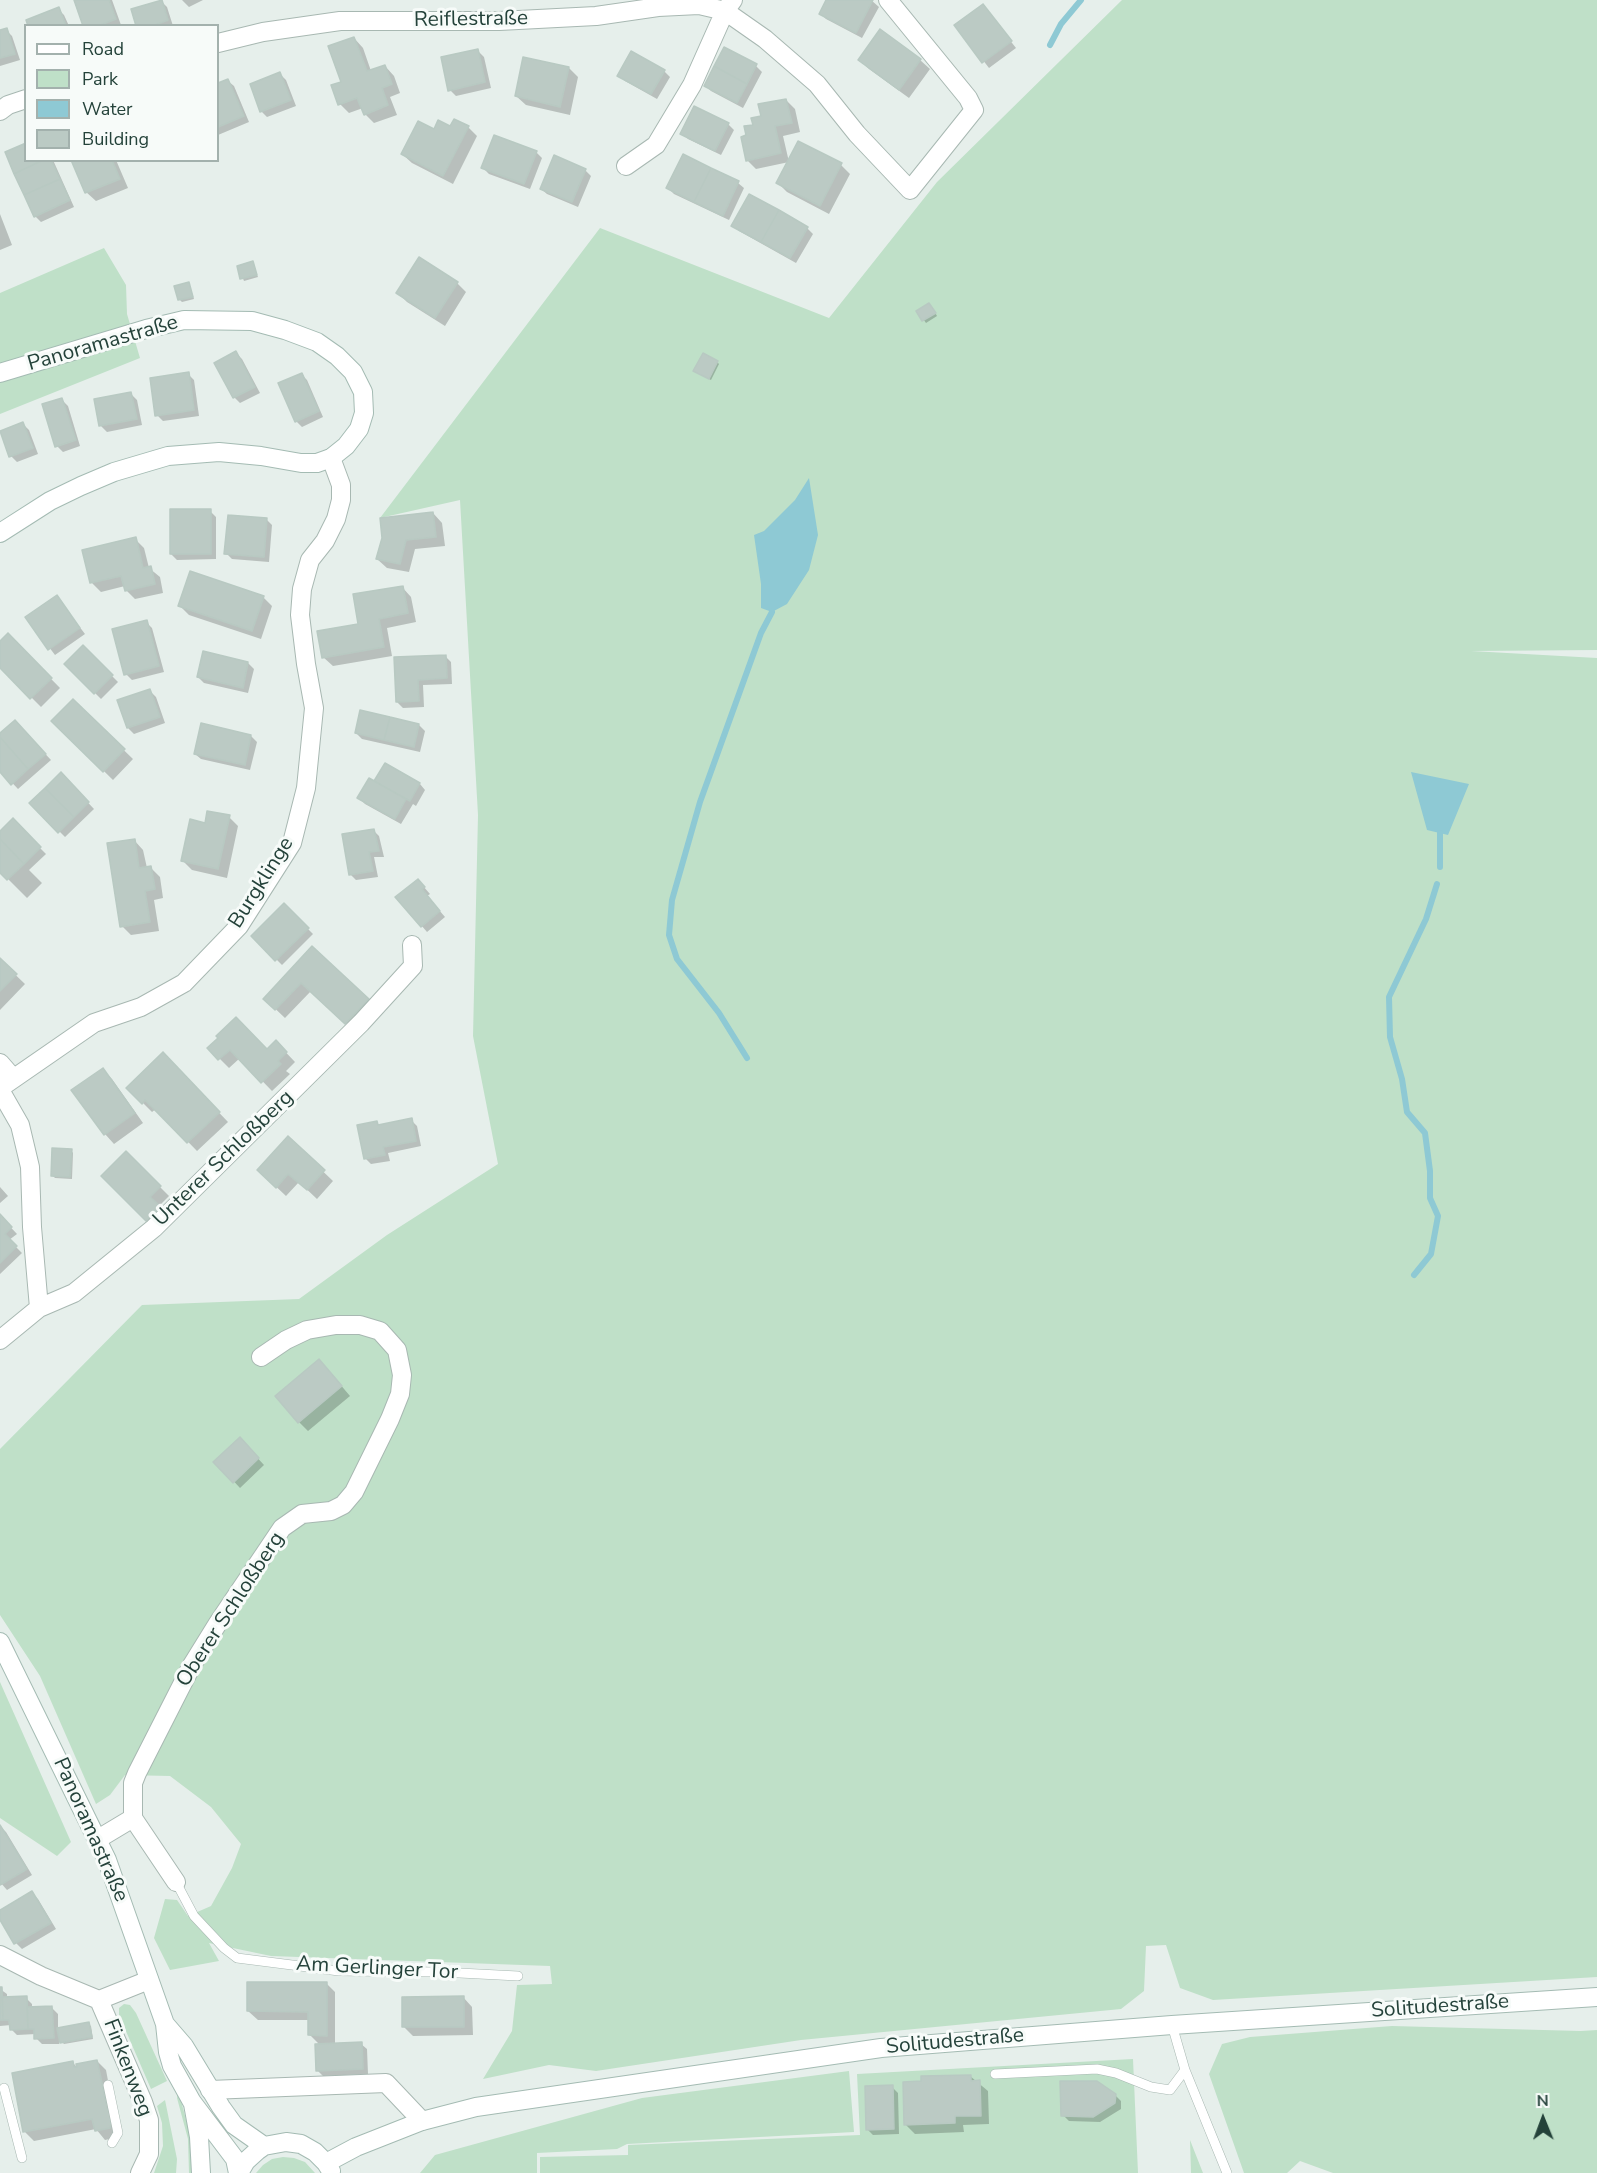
<!DOCTYPE html>
<html>
<head>
<meta charset="utf-8">
<style>
  body { margin:0 }
  #map { position:relative; width:1597px; height:2173px; overflow:hidden; background:#e6efeb; font-family:"Nunito Sans",sans-serif }
  canvas { display:block }
  .legend { position:absolute; left:24px; top:24px; width:195px; height:138px; box-sizing:border-box; background:#f7fbf9; border:2px solid #a3b1ad; margin:0; padding:8px 10px; list-style:none; font-size:18px; color:#24423a }
  .legend li { display:flex; align-items:center; gap:12px; height:30px }
  .legend b { width:30px; border:2px solid #a3b1ad }
  .north { position:absolute; left:1513px; top:2089px; width:60px; height:60px; -webkit-text-stroke:4px #f7fbf9; paint-order:stroke; rotate:359deg; font-size:16px; font-weight:700; line-height:24px; text-align:center; color:#24423a }
  .north::after { content:''; display:block; margin:auto; width:21px; height:27px; background:#24423a; clip-path:polygon(50% 0,100% 100%,50% 72%,0 100%) }
</style>
</head>
<body>
<div id="map">
<canvas width="1597" height="2173"></canvas>
<ul class="legend">
<li><b style="height:8px;background:#fff"></b>Road</li>
<li><b style="height:16px;background:#bfe0c8"></b>Park</li>
<li><b style="height:16px;background:#8ec9d4"></b>Water</li>
<li><b style="height:16px;background:#bbcac4"></b>Building</li>
</ul>
<div class="north">N</div>
</div>
<script>
const g = document.querySelector('canvas').getContext('2d');
g.lineJoin = 'round';
function fill(path, color) {
  g.fillStyle = color;
  g.fill(path, 'evenodd');
}
function shape(rows) {
  const path = new Path2D();
  for (const r of rows) {
    path.moveTo(r[0], r[1]);
    for (let i = 2; i < r.length; i += 2) path.lineTo(r[i], r[i + 1]);
  }
  return path;
}
function stroke(path, color, width, dash) {
  g.strokeStyle = color;
  g.lineWidth = width;
  g.lineCap = dash ? 'butt' : 'round';
  g.setLineDash(dash || []);
  g.stroke(path);
}
function write(font, color, halo, rows, align = 'center') {
  g.font = font + ' "Nunito Sans",sans-serif';
  g.lineWidth = 6;
  g.setLineDash([]);
  g.textBaseline = 'middle';
  g.strokeStyle = halo;
  g.fillStyle = color;
  for (const [text, x, y, turn = 0] of rows) {
    g.save();
    g.translate(x, y);
    g.rotate((+turn || 0) * Math.PI / 180);
    g.textAlign = isNaN(turn) ? turn : align;
    if (halo) g.strokeText(text, 0, 0);
    g.fillText(text, 0, 0);
    g.restore();
  }
}
const green = shape([
  [1122,0,1597,0,1597,650,1471,651,1597,658,1597,1977,1213,2000,1180,1988,1166,1945,1146,1946,1144,1991,1121,2009,801,2040,596,2071,549,2065,483,2079,512,2031,517,1985,552,1984,550,1966,271,1956,209,1943,219,1961,170,1970,154,1938,165,1899,177,1900,188,1916,211,1906,232,1868,241,1844,211,1807,170,1776,125,1775,110,1795,96,1804,40,1676,0,1615,0,1449,142,1305,299,1299,387,1235,498,1164,473,1036,478,815,460,500,380,518,600,228,829,318,937,182],
  [104,248,126,285,127,314,140,358,0,414,0,293],
  [0,1682,71,1842,57,1856,0,1818],
  [124,2004,130,2005,136,2013,167,2081,151,2089,119,2015,119,2008],
  [1392,2026,1581,2031,1597,2030,1597,2173,1333,2173,1300,2161,1287,2173,1244,2173,1209,2074,1222,2044,1250,2037],
  [1133,2059,1138,2173,540,2173,540,2157,628,2155,628,2145,860,2135,857,2074],
  [849,2071,854,2132,627,2144,617,2149,537,2153,537,2173,420,2173,435,2155,642,2098],
  [178,2089,191,2139,193,2173,189,2173,188,2139,177,2098],
  [165,2100,177,2159,176,2173,154,2173,163,2146,162,2123,157,2106],
  [1190,2140,1203,2173,1191,2173],
  [283,2157,294,2158,305,2162,315,2173,256,2173,263,2165,272,2159]
]);
const water = shape([
  [809,478,818,535,809,570,787,604,772,612,761,608,761,584,754,535,764,531,795,500],
  [1411,772,1469,784,1448,835,1427,830]
]);
const shadow = shape([
  [75,0,112,0,121,25,85,26],
  [182,0,203,0,189,7],
  [827,0,871,0,879,7,862,38,826,19,820,13],
  [161,1,167,7,173,26,138,26],
  [983,6,1016,48,989,68,956,25],
  [58,9,64,15,69,26,30,26],
  [6,30,12,36,20,60,0,66,0,32],
  [354,38,363,48,371,71,385,66,394,76,400,93,390,97,397,115,374,123,365,114,363,108,349,113,340,104],
  [725,49,756,66,762,72,743,108,711,91,705,85],
  [478,51,484,57,491,88,456,96,450,90],
  [860,60,920,60,930,69,909,98,869,69],
  [569,68,578,77,570,115,526,105,516,96],
  [664,71,670,77,657,99,625,81,619,75],
  [280,74,286,80,296,106,267,117,261,111],
  [228,81,234,86,249,122,218,135,218,85],
  [786,100,795,109,800,132,783,136,789,162,841,165,850,174,829,214,787,192,778,183,789,162,756,169,747,160,748,137,754,126],
  [728,124,734,130,721,155,688,139,682,133],
  [468,127,477,136,453,184,412,163,402,154,435,131],
  [536,152,542,158,530,189,489,174,483,168],
  [683,156,738,183,744,188,729,220,674,194,668,188],
  [26,160,53,160,74,207,41,222,35,216],
  [72,160,116,160,128,188,96,201,86,192],
  [585,170,591,176,578,207,547,194,541,189],
  [0,214,12,245,0,250],
  [733,225,807,228,813,234,796,263,739,231],
  [252,263,258,277,244,281,238,267],
  [457,283,466,292,445,326,407,302,398,293],
  [189,284,194,299,182,302,179,299],
  [932,307,937,316,926,323,918,312],
  [236,353,242,359,260,393,240,403,234,397],
  [717,362,719,364,711,380,697,373],
  [188,374,194,380,199,416,163,421,157,415],
  [301,374,307,380,323,417,302,427,296,421],
  [131,394,137,400,142,425,107,432,101,426],
  [62,400,68,406,80,446,63,452,57,446],
  [23,424,29,430,38,454,17,462,11,456],
  [210,511,216,517,216,559,177,560,171,554],
  [433,513,442,523,445,546,415,549,409,572,387,568,377,559],
  [266,519,272,525,269,562,232,559,226,553],
  [135,539,144,548,149,568,160,577,163,593,135,599,126,590,125,586,101,592,92,583],
  [402,587,411,597,416,622,387,628,392,656,333,666,323,657],
  [57,597,85,634,55,655,27,618],
  [263,597,272,606,261,639,189,615,180,606],
  [146,622,152,628,164,672,132,680,126,674],
  [8,635,60,688,41,707,0,666,0,643],
  [83,647,118,682,101,699,66,664],
  [445,656,451,662,452,684,423,685,424,707,403,708,397,702,395,659],
  [248,663,254,669,248,693,204,683,198,677],
  [150,691,156,697,165,723,134,734,128,728],
  [73,701,133,759,113,780,53,721],
  [419,725,425,731,420,752,362,739,356,733],
  [21,728,51,760,18,789,0,770,0,736],
  [251,736,257,742,250,770,201,759,195,754],
  [61,774,94,809,65,837,31,803],
  [375,783,420,784,425,790,416,806,413,804,401,824,365,804,359,798],
  [229,817,238,826,227,878,192,870,183,861,206,825],
  [13,821,46,854,29,870,42,883,27,898,0,871,0,833],
  [373,830,379,836,384,857,374,857,378,877,356,880,350,874],
  [134,840,143,850,147,868,151,868,160,877,163,898,154,900,159,931,131,935,122,926],
  [423,886,430,894,427,896,445,917,427,932,397,897],
  [284,905,313,934,282,965,253,936],
  [312,949,377,1009,356,1032,311,991,285,1018,265,999],
  [0,960,25,984,0,1010],
  [276,1042,295,1062,286,1071,290,1074,272,1091,240,1058,229,1068,209,1048,267,1051],
  [163,1054,228,1122,197,1151,156,1109,152,1112,128,1088],
  [103,1070,112,1079,143,1123,114,1144,105,1134,74,1091],
  [411,1120,417,1126,421,1146,388,1153,390,1161,371,1164,365,1158,376,1122,380,1126],
  [288,1138,333,1181,317,1199,299,1182,286,1196,268,1179],
  [71,1150,73,1153,72,1179,55,1178,53,1176],
  [126,1153,169,1196,158,1207,169,1217,156,1229,103,1176],
  [0,1187,8,1196,0,1203],
  [0,1216,17,1234,9,1240,22,1253,0,1274],
  [328,1370,350,1396,308,1431,299,1422],
  [240,1439,264,1465,240,1488,216,1462],
  [1,1827,6,1832,32,1875,7,1890,0,1882],
  [32,1893,38,1899,56,1929,22,1949,16,1943,0,1917,0,1912],
  [326,1983,335,1992,335,2044,361,2044,367,2049,368,2074,323,2076,317,2070,320,2045,310,2035,310,2020,258,2020,248,2011],
  [0,1989,7,1994,7,1998,26,1998,32,2004,32,2009,52,2008,58,2014,58,2029,88,2024,91,2026,93,2039,64,2044,59,2039,59,2044,42,2044,36,2038,36,2034,17,2035,11,2029,11,2025,0,2026],
  [463,1997,472,2007,473,2035,413,2036,404,2027],
  [97,2061,106,2070,115,2118,122,2127,119,2137,105,2140,96,2129,34,2141,25,2132,72,2062,78,2068],
  [970,2076,988,2091,989,2124,963,2125,964,2132,915,2134,905,2124],
  [892,2087,898,2093,899,2134,873,2135,867,2129],
  [1115,2095,1121,2101,1121,2109,1100,2122,1069,2121,1063,2115]
]);
const stream = shape([
  [1050,45,1061,24,1081,0],
  [1440,867,1440,833],
  [747,1058,719,1013,677,959,669,935,672,900,700,802,761,633,772,612],
  [1414,1275,1431,1254,1438,1216,1430,1198,1430,1171,1425,1133,1407,1112,1402,1079,1390,1037,1389,997,1426,919,1437,884]
]);
const building = shape([
  [74,0,109,0,116,19,98,26,83,26,74,0],
  [162,0,168,20,152,26,136,26,131,9,162,0],
  [826,0,873,0,856,33,819,14,826,0],
  [983,4,1012,41,982,63,954,25,983,4],
  [59,7,66,26,28,26,26,20,59,7],
  [7,28,15,54,0,58,0,30,7,28],
  [880,29,921,59,899,90,858,60,880,29],
  [354,37,367,71,385,65,392,84,382,88,388,105,364,115,357,98,338,105,331,85,341,82,328,46,354,37],
  [724,47,757,64,747,84,714,66,724,47],
  [478,49,485,82,448,91,441,57,478,49],
  [631,51,665,70,651,94,617,76,631,51],
  [523,57,569,67,560,107,515,96,523,57],
  [714,66,747,84,737,103,704,86,714,66],
  [280,72,291,100,260,112,250,84,280,72],
  [228,79,244,116,218,127,218,83,228,79],
  [786,99,792,123,775,126,781,153,746,161,741,137,746,135,744,126,753,125,751,118,761,116,758,104,786,99],
  [694,106,729,123,715,151,680,134,694,106],
  [454,119,469,126,443,176,401,154,418,121,434,129,438,120,450,126,454,119],
  [494,135,537,151,524,184,481,168,494,135],
  [798,141,842,163,820,206,776,183,798,141],
  [26,143,26,160,43,160,14,174,5,152,26,143],
  [683,154,711,168,694,202,666,188,683,154],
  [554,155,586,169,572,202,540,189,554,155],
  [43,160,51,160,60,179,24,195,14,174,43,160],
  [71,160,112,160,120,179,85,193,71,160],
  [711,168,739,181,723,216,694,202,711,168],
  [60,179,70,200,34,217,24,195,60,179],
  [749,194,779,210,761,242,731,226,749,194],
  [779,210,808,227,790,258,761,242,779,210],
  [419,257,458,282,435,318,396,293,419,257],
  [253,261,257,275,240,279,237,266,253,261],
  [189,282,193,297,178,300,174,286,189,282],
  [929,303,936,313,922,321,916,311,929,303],
  [236,351,255,387,233,398,214,363,236,351],
  [703,353,718,361,709,379,693,371,703,353],
  [189,372,194,410,155,416,150,378,189,372],
  [302,373,319,411,295,422,278,383,302,373],
  [131,392,137,419,99,426,94,399,131,392],
  [62,398,76,440,55,447,42,404,62,398],
  [23,422,33,448,9,457,0,431,23,422],
  [170,509,211,509,211,554,170,554,170,509],
  [433,512,436,537,406,540,400,564,376,559,382,538,380,518,433,512],
  [228,515,267,518,264,557,224,554,228,515],
  [136,537,143,568,151,566,155,584,125,591,121,576,90,583,82,550,136,537],
  [190,571,264,596,252,631,178,606,190,571],
  [403,586,408,613,379,619,384,647,322,658,317,631,358,624,353,594,403,586],
  [57,595,80,628,48,650,25,617,57,595],
  [147,620,159,666,124,675,112,629,147,620],
  [8,633,52,678,30,699,0,668,0,641,8,633],
  [83,645,113,675,94,694,64,664,83,645],
  [203,651,248,662,243,688,197,677,203,651],
  [446,655,447,678,418,680,419,701,396,702,394,657,446,655],
  [150,689,160,717,127,728,117,700,150,689],
  [73,699,125,749,103,772,51,721,73,699],
  [360,710,390,717,384,740,355,733,360,710],
  [390,717,419,724,414,747,384,740,390,717],
  [15,720,46,754,28,769,0,737,0,733,15,720],
  [201,723,251,735,245,765,194,754,201,723],
  [0,737,28,769,11,785,0,772,0,737],
  [385,763,420,783,410,801,374,781,385,763],
  [61,772,89,802,74,817,45,788,61,772],
  [369,778,406,799,395,819,357,798,369,778],
  [45,788,74,817,58,833,29,803,45,788],
  [207,811,230,815,218,869,181,861,190,819,205,823,207,811],
  [13,818,41,847,24,864,0,839,0,831,13,818],
  [374,829,379,851,369,852,373,871,349,875,342,834,374,829],
  [0,839,24,864,7,880,0,873,0,839],
  [135,839,139,868,151,866,155,889,145,891,150,922,120,927,107,843,135,839],
  [418,879,425,887,422,889,440,911,421,927,395,897,418,879],
  [284,903,309,928,275,961,251,936,284,903],
  [312,946,369,999,345,1024,301,983,275,1010,263,999,312,946],
  [0,958,17,974,0,991,0,958],
  [236,1017,267,1049,276,1040,287,1052,278,1061,281,1064,261,1083,230,1050,218,1060,207,1048,218,1038,216,1036,236,1017],
  [163,1052,220,1112,187,1143,145,1100,142,1104,126,1088,163,1052],
  [103,1068,135,1113,104,1135,71,1090,103,1068],
  [412,1118,416,1141,383,1147,385,1155,364,1159,357,1125,377,1121,378,1125,412,1118],
  [288,1136,325,1170,307,1190,288,1174,276,1188,257,1170,288,1136],
  [52,1148,72,1149,70,1177,51,1176,52,1148],
  [126,1151,161,1186,150,1197,161,1207,146,1221,101,1176,126,1151],
  [0,1214,12,1227,5,1234,17,1246,0,1263,0,1214],
  [319,1359,342,1386,298,1423,275,1396,319,1359],
  [240,1437,259,1458,233,1483,213,1462,240,1437],
  [0,1825,27,1869,0,1885,0,1825],
  [32,1891,51,1923,14,1944,0,1920,0,1910,32,1891],
  [247,1982,327,1982,327,2036,308,2035,308,2012,247,2011,247,1982],
  [0,1987,2,1987,3,2020,0,2020,0,1987],
  [27,1996,28,2029,10,2030,9,2020,3,2020,2,1997,27,1996],
  [464,1996,464,2027,402,2027,402,1997,464,1996],
  [52,2006,54,2038,34,2039,34,2029,28,2029,27,2007,52,2006],
  [89,2022,92,2037,60,2043,57,2028,89,2022],
  [362,2042,363,2069,316,2071,315,2044,362,2042],
  [97,2060,107,2107,113,2117,110,2128,95,2131,92,2119,23,2132,12,2073,73,2061,74,2067,77,2067,76,2064,97,2060],
  [971,2075,971,2081,980,2080,981,2116,955,2116,955,2123,904,2125,903,2082,921,2081,921,2076,971,2075],
  [1060,2081,1097,2081,1116,2094,1115,2103,1093,2117,1061,2116,1060,2081],
  [893,2085,894,2129,866,2130,865,2086,893,2085]
]);
const lane = shape([
  [176,1882,194,1916,224,1948,237,1958,339,1971,440,1972,518,1976],
  [1172,2025,1185,2070,1227,2173],
  [995,2074,1097,2069,1116,2073,1151,2087,1170,2090,1185,2070],
  [108,2085,118,2133,112,2143],
  [4,2088,22,2158]
]);
const street = shape([
  [218,43,263,32,340,21,499,21,596,16,658,7,699,5,725,11,765,39,817,84,857,134,910,190,974,110,968,98,888,0],
  [0,111,8,105,26,99],
  [626,166,656,145,692,85,725,11,733,0],
  [0,1063,13,1078],
  [0,1088,94,1023,141,1007,184,983,239,926,292,843,306,788,314,708,306,664,300,615,302,589,310,560,325,541,336,519,341,500,341,485,331,458],
  [0,1090,20,1125,30,1167,32,1227,39,1308],
  [0,1340,39,1308,74,1293,154,1228,361,1023,413,966,412,945],
  [133,1818,133,1783,137,1773,192,1665,218,1623,282,1528,302,1514,331,1511,343,1505,354,1492,390,1419,400,1394,402,1375,397,1350,380,1331,360,1325,336,1325,307,1330,286,1340,261,1357],
  [98,1839,133,1818,176,1882],
  [0,1955,41,1976,99,2000,149,1980],
  [99,2000,143,2102,149,2120,149,2154,140,2173],
  [210,2090,386,2083,422,2121]
]);
const secondary = shape([
  [0,373,146,329,184,320,252,321,285,330,317,342,337,356,353,372,363,392,364,413,359,429,346,446,331,458,317,463,301,463,261,456,219,452,168,456,114,472,81,486,50,501,0,533],
  [0,1642,107,1860,165,2024,168,2052,172,2066,192,2102,235,2159,238,2173],
  [165,2024,184,2046,221,2107,234,2125,264,2146],
  [193,2104,199,2137,201,2173],
  [326,2163,356,2147,422,2121,476,2107,881,2048,1172,2025,1597,1997],
  [239,2173,246,2161,257,2151,264,2146,286,2142,301,2144,315,2152,326,2163,331,2171]
]);
const streetNames = [
  ["Reiflestraße",471,20,-1],
  ["Panoramastraße",103,344,-16],
  ["Burgklinge",262,883,-58],
  ["Unterer Schloßberg",224,1159,-44],
  ["Oberer Schloßberg",231,1610,-57],
  ["Panoramastraße",90,1830,66],
  ["Am Gerlinger Tor",377,1969,3],
  ["Solitudestraße",1440,2007,-4],
  ["Solitudestraße",955,2042,-5],
  ["Finkenweg",127,2068,69]
];
fill(green, '#bfe0c8');
fill(water, '#8ec9d4');
fill(shadow, '#0003');
stroke(stream, '#8ec9d4', 6);
fill(building, '#bbcac4');
stroke(building, '#b8c9c2', 1.5);
stroke(lane, '#a8b8b2', 10);
stroke(street, '#a8b8b2', 20);
stroke(secondary, '#a4bbb3', 20);
stroke(lane, '#fff', 9);
stroke(street, '#fff', 18);
stroke(secondary, '#fff', 18);
write('21px', '#24423a', '#f7fbf9', streetNames);
</script>
</body>
</html>
